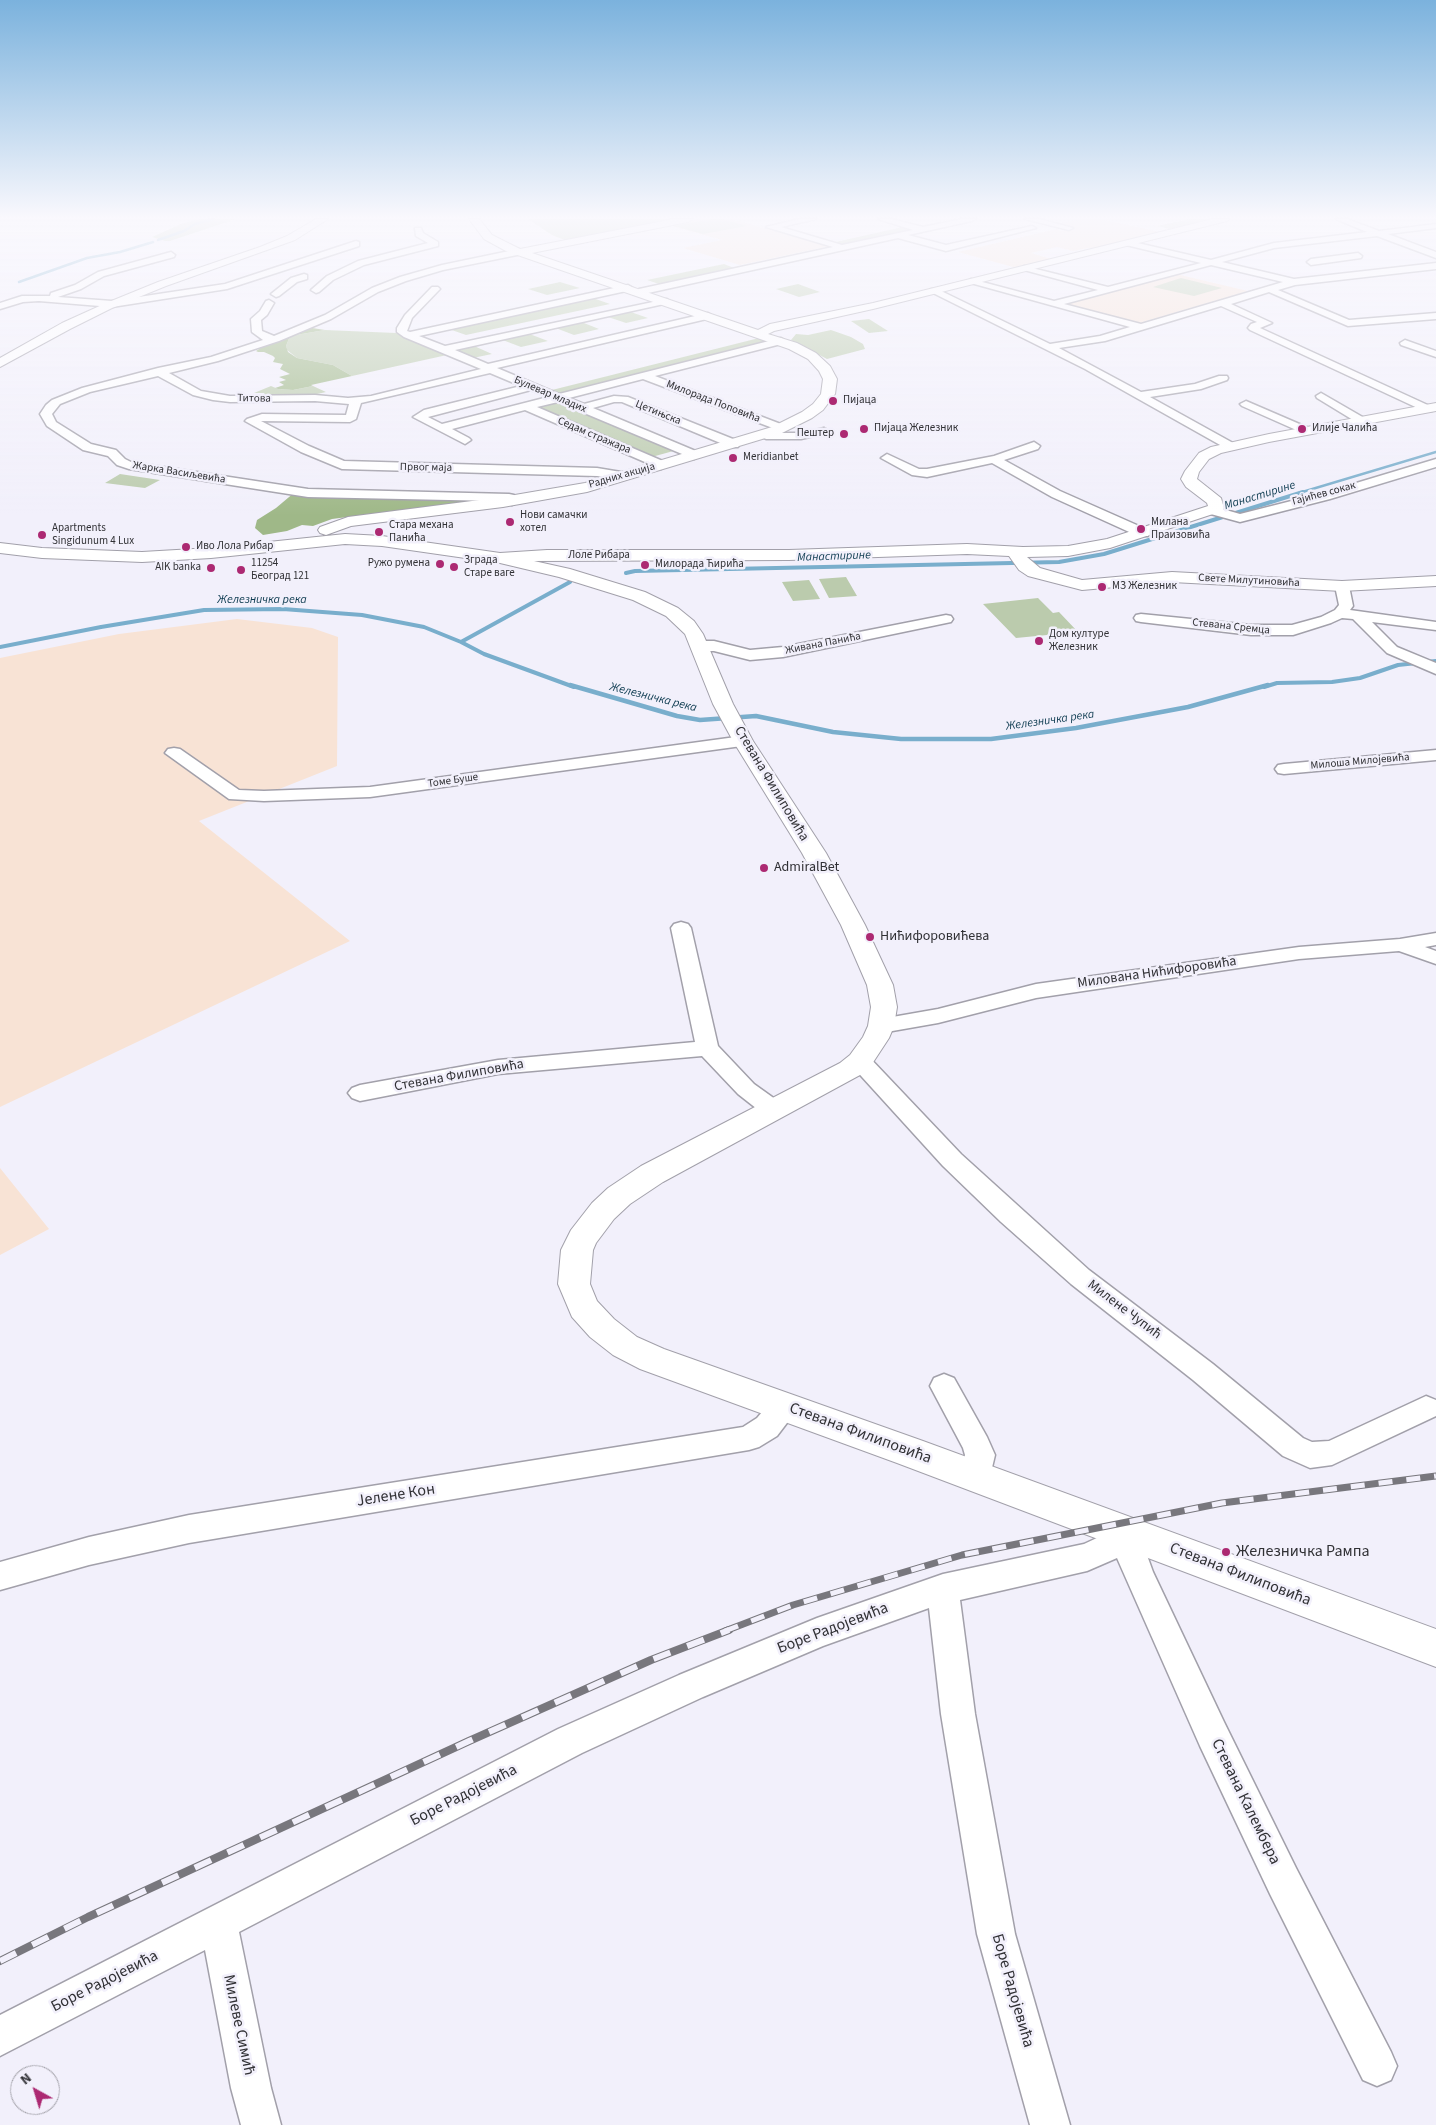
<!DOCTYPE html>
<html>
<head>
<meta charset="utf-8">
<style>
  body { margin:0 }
  #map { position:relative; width:1436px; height:2125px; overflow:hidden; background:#f2f0fb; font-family:"Source Sans 3",sans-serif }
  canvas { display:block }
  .north { position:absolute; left:10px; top:2065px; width:50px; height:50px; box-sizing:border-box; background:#f2f0fb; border:1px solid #a5a4ac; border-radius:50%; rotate:321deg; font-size:14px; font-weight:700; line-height:20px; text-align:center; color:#313135 }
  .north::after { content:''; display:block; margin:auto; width:18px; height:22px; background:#ac2972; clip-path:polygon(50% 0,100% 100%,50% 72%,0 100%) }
</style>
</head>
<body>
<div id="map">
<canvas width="1436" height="2125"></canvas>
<div class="north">N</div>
</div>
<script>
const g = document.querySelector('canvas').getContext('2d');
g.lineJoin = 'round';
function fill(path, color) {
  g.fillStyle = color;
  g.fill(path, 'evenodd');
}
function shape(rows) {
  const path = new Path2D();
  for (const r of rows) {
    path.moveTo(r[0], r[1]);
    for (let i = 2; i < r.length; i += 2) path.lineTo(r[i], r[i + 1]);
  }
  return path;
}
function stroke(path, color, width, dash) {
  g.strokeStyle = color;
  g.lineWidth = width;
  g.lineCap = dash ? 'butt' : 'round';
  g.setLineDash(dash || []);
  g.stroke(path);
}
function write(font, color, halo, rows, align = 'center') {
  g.font = font + ' "Source Sans 3",sans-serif';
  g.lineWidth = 5;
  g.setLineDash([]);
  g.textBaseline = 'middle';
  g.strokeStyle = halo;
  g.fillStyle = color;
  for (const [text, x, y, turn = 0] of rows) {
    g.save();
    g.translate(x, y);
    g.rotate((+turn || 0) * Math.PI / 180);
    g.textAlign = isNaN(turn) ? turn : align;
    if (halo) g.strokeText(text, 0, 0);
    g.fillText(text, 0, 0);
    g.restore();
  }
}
const industrial = shape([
  [698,219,731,219,830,246,740,265,683,248,722,240,668,225],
  [1081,219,1100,219,1160,232,1094,249,1088,248,1073,251,1057,247,1031,253,1051,259,1017,268,958,252,1057,229,1061,231,1072,228,1057,224],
  [1172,273,1248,291,1139,323,1062,304],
  [237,619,312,628,338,637,337,766,199,821,350,941,0,1107,0,658,119,634],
  [0,1168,49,1229,0,1255]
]);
const green = shape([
  [200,219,236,219,170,241,165,241,152,237,181,224],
  [528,219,679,219,567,241,552,235],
  [711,219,722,219,747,226,703,234,674,226],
  [1190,219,1213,219,1170,229,1157,226],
  [903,227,913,229,840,245,831,243],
  [724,264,734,268,659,284,647,280],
  [1181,278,1222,288,1194,296,1153,287],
  [560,282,580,288,547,295,528,289],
  [798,284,820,292,799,297,776,289],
  [590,297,610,304,466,335,446,328],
  [628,311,648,318,626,323,605,316],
  [869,319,888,331,869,333,851,321],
  [579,321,599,329,574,335,553,327],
  [325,330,396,333,447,355,352,376,333,365,297,358,287,350,286,346,290,336],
  [831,330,851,337,863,344,865,349,827,359,791,340,796,334,808,335],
  [527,333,548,341,521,347,500,339],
  [759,338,774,342,560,396,548,391],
  [472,345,492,354,468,359,449,351],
  [271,386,278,389,293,390,313,386,326,392,308,396,261,396,265,393,254,393],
  [555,400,677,450,648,458,529,407],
  [120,474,160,480,145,488,105,483],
  [846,577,857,596,829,598,819,579],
  [809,580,820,599,793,601,782,582],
  [1038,598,1053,613,1059,612,1078,632,1016,638,983,604]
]);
const forest = shape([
  [306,327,325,330,290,336,286,346,288,352,297,358,333,365,352,376,311,385,313,386,293,390,278,389,275,388,284,385,279,382,286,380,279,377,290,374,280,369,283,364,273,362,275,358,273,356,264,352,258,352,256,351,259,349,253,347],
  [295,492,501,497,332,519,313,526,302,525,287,531,263,535,255,528,257,520,276,508]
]);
const streamFar2 = shape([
  [158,240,184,231,195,224,213,219],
  [19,282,87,258,120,252,153,242],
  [1299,493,1436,452]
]);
const streamFar1 = shape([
  [626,573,635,571,1059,562,1104,554,1303,492],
  [461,642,570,582],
  [0,647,101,627,204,610,283,609,362,615,424,627,461,642,484,654,574,687],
  [1264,687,1277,683,1332,682,1360,678,1398,665,1436,661]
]);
const stream = shape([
  [570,685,677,716,700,720,756,716,833,732,901,739,991,739,1076,728,1188,707,1268,685]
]);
const street = shape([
  [800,219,816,219,781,227,842,245,913,230,878,219,891,219,923,227,962,219,976,219,972,221,908,235,946,245,1032,226,1036,228,946,251,898,238,639,295,634,292,639,289,833,247,766,227,800,219],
  [1025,219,1039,219,1073,228,1069,230,1025,219],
  [1336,219,1347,219,1379,231,1436,224,1436,228,1388,234,1436,252,1436,258,1377,236,1274,248,1222,262,1294,279,1436,263,1436,269,1295,285,1278,290,1349,320,1436,313,1436,319,1348,326,1269,292,1231,304,1272,323,1260,328,1432,407,1434,409,1432,411,1424,411,1250,330,1248,328,1251,324,1257,322,1221,306,1105,341,1059,348,1141,392,1195,384,1219,376,1227,376,1228,378,1227,380,1201,389,1150,397,1233,443,1235,446,1229,450,1085,369,929,291,931,289,937,289,1050,344,1100,336,1130,327,967,282,971,279,1054,301,1098,290,1024,270,1024,266,1108,287,1201,263,1126,245,1125,243,1129,241,1211,260,1274,243,1367,232,1336,219],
  [1211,265,1283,282,1141,324,1064,304,1211,265],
  [415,228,421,228,423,233,438,242,438,246,364,265,333,280,319,292,316,293,311,290,327,276,358,261,428,243,416,236,415,228],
  [356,241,359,242,359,246,227,289,112,307,39,301,23,302,0,309,0,303,22,296,50,296,51,293,75,285,98,272,171,252,175,255,174,257,104,276,81,289,58,297,112,301,225,284,356,241],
  [519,249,523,252,522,254,443,270,406,281,378,292,331,319,279,341,218,361,169,373,201,391,230,396,315,395,348,398,371,396,481,369,404,337,397,332,397,328,405,315,432,287,438,287,440,289,412,318,407,331,410,332,628,285,633,288,631,290,419,336,445,346,667,299,669,301,664,304,455,350,488,364,708,313,713,316,711,318,497,368,559,394,781,338,786,341,785,343,655,376,786,426,788,428,786,430,778,430,643,379,569,398,584,404,614,396,628,397,738,441,740,444,738,447,730,447,622,402,614,402,593,408,698,452,700,455,694,459,558,402,537,407,665,462,667,465,661,469,525,410,452,429,469,438,471,440,465,444,413,417,424,410,521,386,490,373,361,403,356,419,350,422,261,421,309,446,344,461,597,468,627,473,629,476,623,480,597,476,342,469,301,452,245,421,247,419,262,414,346,415,349,404,315,401,230,402,213,400,193,395,158,376,90,392,60,404,52,414,56,422,91,444,116,450,125,459,131,462,308,489,509,494,514,495,518,501,512,505,505,502,496,501,308,497,129,469,117,465,108,456,83,450,47,426,40,414,46,405,52,400,82,388,158,368,211,357,263,340,252,332,251,319,260,311,266,301,269,300,274,303,267,315,261,320,262,331,274,336,325,315,372,288,400,277,442,265,519,249],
  [531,390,548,397,442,424,428,417,531,390],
  [1358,253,1362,256,1361,258,1311,265,1307,262,1311,259,1358,253],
  [304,274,307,275,307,279,297,282,279,296,276,297,271,294,291,278,304,274],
  [1405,340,1436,351,1436,357,1401,345,1400,343,1405,340],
  [1321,393,1366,419,1368,421,1362,424,1358,423,1317,398,1316,396,1321,393],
  [1246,401,1311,429,1313,431,1307,434,1303,433,1242,406,1240,404,1246,401],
  [824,428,830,431,828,433,801,439,766,439,760,436,766,433,801,433,824,428],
  [1034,442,1040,446,1038,449,1004,460,1060,491,1148,530,1150,533,1148,536,1138,536,1052,497,992,463,927,477,912,475,881,458,887,454,919,469,927,469,994,456,1034,442],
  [1436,459,1436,467,1330,499,1240,522,1207,513,1206,510,1212,506,1240,514,1323,493,1436,459],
  [1342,582,1347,583,1349,586,1353,606,1350,610,1436,622,1436,630,1372,622,1397,647,1436,663,1436,674,1387,653,1353,619,1342,618,1331,623,1293,635,1251,635,1141,622,1136,621,1134,618,1136,615,1141,614,1251,625,1292,625,1321,617,1335,610,1339,605,1335,586,1337,583,1342,582],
  [946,615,951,616,953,619,951,622,783,657,750,660,714,651,699,651,694,649,691,646,694,643,699,641,714,641,750,650,783,647,946,615],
  [743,736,749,737,751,741,749,745,370,797,264,801,229,799,165,753,168,749,174,748,180,749,239,790,264,791,370,787,743,736],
  [1436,750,1436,760,1284,774,1278,773,1275,769,1278,765,1284,764,1436,750],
  [681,922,688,924,691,928,718,1046,754,1084,782,1104,786,1110,782,1116,774,1118,766,1116,738,1094,702,1056,498,1074,360,1101,352,1098,348,1093,352,1088,360,1085,498,1060,695,1042,671,928,674,924,681,922],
  [1436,933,1436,945,1425,947,1436,951,1436,964,1399,951,1299,959,1036,998,938,1023,881,1033,873,1031,870,1026,873,1021,881,1019,938,1009,1036,984,1299,947,1400,939,1436,933],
  [860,1054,868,1056,961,1154,1089,1270,1213,1364,1303,1438,1312,1442,1329,1441,1426,1396,1436,1400,1436,1416,1332,1465,1310,1468,1283,1456,1193,1380,1071,1284,1001,1222,943,1166,852,1066,849,1061,852,1056,860,1054],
  [944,1374,954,1378,987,1437,995,1455,990,1476,985,1485,975,1489,965,1485,960,1476,965,1455,963,1448,930,1386,934,1378,944,1374],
  [783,1395,793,1399,797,1407,793,1415,777,1436,759,1447,749,1450,189,1543,89,1565,0,1590,0,1562,89,1537,189,1515,743,1427,757,1418,773,1399,783,1395],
  [1124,1518,1135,1522,1153,1572,1224,1722,1296,1868,1391,2052,1397,2066,1391,2080,1377,2086,1363,2080,1270,1894,1200,1746,1117,1558,1087,1571,960,1600,975,1714,1015,1934,1070,2125,1030,2125,977,1934,941,1714,929,1608,823,1646,703,1697,582,1753,239,1932,271,2088,281,2125,241,2125,231,2088,205,1950,0,2056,0,2015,558,1729,679,1675,817,1618,943,1574,1084,1544,1099,1537,1113,1522,1124,1518]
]);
const secondary = shape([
  [316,219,328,219,295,240,166,286,112,308,70,329,0,367,0,358,62,323,104,304,158,282,260,247,287,236,316,219],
  [469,219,479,219,492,235,520,249,674,219,693,219,688,222,532,253,758,330,770,324,873,303,1213,219,1229,219,1227,221,873,309,774,331,768,334,797,343,816,353,830,366,837,379,835,394,823,410,812,418,782,433,587,492,503,507,351,526,326,535,320,533,318,530,320,527,348,517,503,497,585,483,772,427,802,412,813,404,821,394,823,379,819,371,808,359,789,349,506,251,484,239,469,219],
  [1436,403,1436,411,1269,442,1221,453,1209,459,1199,472,1197,479,1221,498,1224,508,1222,511,1110,548,1068,556,1027,557,1040,568,1082,580,1172,572,1342,581,1436,576,1436,586,1342,591,1172,582,1082,590,1028,576,1019,570,1009,556,967,554,789,560,534,561,570,569,645,592,678,608,694,621,703,634,733,704,753,741,826,853,865,925,893,985,897,1007,894,1026,889,1038,870,1067,860,1075,663,1182,630,1204,614,1219,596,1243,593,1250,590,1284,597,1301,614,1319,637,1337,664,1349,923,1441,1436,1629,1436,1667,897,1463,640,1369,613,1355,590,1337,572,1317,558,1284,561,1250,571,1230,592,1203,608,1188,641,1166,840,1063,850,1055,863,1037,868,1026,871,1007,867,985,841,925,802,853,733,741,713,704,685,634,666,616,633,600,559,577,500,563,382,546,345,544,211,558,142,562,42,558,0,553,0,543,42,548,142,552,211,548,345,534,382,536,500,553,547,550,789,550,967,544,1023,547,1068,546,1107,539,1208,506,1207,503,1186,487,1181,479,1185,471,1199,453,1211,447,1269,434,1436,403]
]);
const railFar1 = shape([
  [725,1631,793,1605,962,1555,1222,1503,1436,1476]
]);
const rail = shape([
  [0,1961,88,1917,469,1741,651,1660,729,1630]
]);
const markers = [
  [833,401,5,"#ac2972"],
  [864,429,5,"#ac2972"],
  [1302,429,5,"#ac2972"],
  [844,434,5,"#ac2972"],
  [733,458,5,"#ac2972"],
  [510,522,5,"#ac2972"],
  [1141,529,5,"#ac2972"],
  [379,532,5,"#ac2972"],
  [42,535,5,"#ac2972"],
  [186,547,5,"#ac2972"],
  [440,564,5,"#ac2972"],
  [645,565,5,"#ac2972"],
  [454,567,5,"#ac2972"],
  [211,568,5,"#ac2972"],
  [241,570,5,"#ac2972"],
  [1102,587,5,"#ac2972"],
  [1039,641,5,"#ac2972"],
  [764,868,5,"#ac2972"],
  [870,937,5,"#ac2972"],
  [1226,1552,5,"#ac2972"]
];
const farStreetnames = [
  ["Булевар младих",550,395,23],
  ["Титова",254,399,1],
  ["Милорада Поповића",713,402,21],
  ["Цетињска",658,413,22],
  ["Седам стражара",594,436,23],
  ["Првог маја",426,468,1],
  ["Жарка Васиљевића",179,473,9],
  ["Радних акција",622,476,-16],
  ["Гајићев сокак",1324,494,-15],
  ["Лоле Рибара",599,556],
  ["Свете Милутиновића",1249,581,3],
  ["Стевана Сремца",1231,627,6],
  ["Живана Панића",823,644,-11],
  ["Милоша Милојевића",1360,762,-5],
  ["Томе Буше",453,781,-8]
];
const farPoinames = [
  ["Пијаца",843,401],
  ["Пијаца Железник",874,429],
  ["Илије Чалића",1312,429],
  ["Пештер",834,434,"right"],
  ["Meridianbet",743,458],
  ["Нови самачки",520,516],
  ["хотел",520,529],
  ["Милана",1151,523],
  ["Праизовића",1151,536],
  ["Стара механа",389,526],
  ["Панића",389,539],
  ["Apartments",52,529],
  ["Singidunum 4 Lux",52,542],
  ["Иво Лола Рибар",196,547],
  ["Зграда",464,561],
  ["Старе ваге",464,574],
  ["11254",251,564],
  ["Београд 121",251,577],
  ["Ружо румена",430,564,"right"],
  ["Милорада Ћирића",655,565],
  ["AIK banka",201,568,"right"],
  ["МЗ Железник",1112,587],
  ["Дом културе",1049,635],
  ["Железник",1049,648]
];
const farWaternames = [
  ["Манастирине",1260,496,-17],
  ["Манастирине",834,557,-2],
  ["Железничка река",262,600],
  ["Железничка река",653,698,14],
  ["Железничка река",1050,721,-8]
];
const streetNames = [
  ["Стевана Филиповића",771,784,59],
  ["Милована Нићифоровића",1157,973,-8],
  ["Стевана Филиповића",459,1076,-10],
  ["Милене Чупић",1124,1310,37]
];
const poiNames = [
  ["AdmiralBet",774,868],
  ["Нићифоровићева",880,937]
];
const nearStreetnames = [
  ["Стевана Филиповића",860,1434,20],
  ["Јелене Кон",396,1496,-9],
  ["Стевана Филиповића",1240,1575,21],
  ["Боре Радојевића",833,1629,-21],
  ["Боре Радојевића",464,1796,-27],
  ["Стевана Калембера",1245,1802,64],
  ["Боре Радојевића",105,1982,-27],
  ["Боре Радојевића",1012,1991,74],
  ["Милеве Симић",238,2025,78]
];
const nearPoinames = [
  ["Железничка Рампа",1236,1552]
];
fill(industrial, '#f8e3d5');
fill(green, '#bbcbad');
fill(forest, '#9fb888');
stroke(streamFar2, '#79aecc', 2.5);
stroke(streamFar1, '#79aecc', 4);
stroke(stream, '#79aecc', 4.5);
stroke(street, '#a2a0aa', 3);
stroke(secondary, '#a2a0aa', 2);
fill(street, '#fff');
fill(secondary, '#fff');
stroke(railFar1, '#78777d', 7);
stroke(rail, '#78777d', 8);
stroke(railFar1, '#f2f0fb', 5, [14]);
stroke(rail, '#f2f0fb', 6, [18]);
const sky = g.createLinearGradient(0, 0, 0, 516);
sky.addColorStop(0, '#7bb2dd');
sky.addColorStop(0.42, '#f9f8fd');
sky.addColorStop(1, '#f9f8fd00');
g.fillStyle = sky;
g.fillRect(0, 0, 1436, 516);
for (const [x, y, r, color] of markers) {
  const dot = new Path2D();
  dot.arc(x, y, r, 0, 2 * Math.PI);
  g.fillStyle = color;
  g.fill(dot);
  stroke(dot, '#f2f0fb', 2);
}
write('11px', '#313135', '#f2f0fb', farStreetnames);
write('11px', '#313135', '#f2f0fb', farPoinames, 'left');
write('italic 12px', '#103d52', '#f2f0fb', farWaternames);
write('14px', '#313135', '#f2f0fb', streetNames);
write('14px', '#313135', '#f2f0fb', poiNames, 'left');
write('16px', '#313135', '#f2f0fb', nearStreetnames);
write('16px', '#313135', '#f2f0fb', nearPoinames, 'left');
</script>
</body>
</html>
